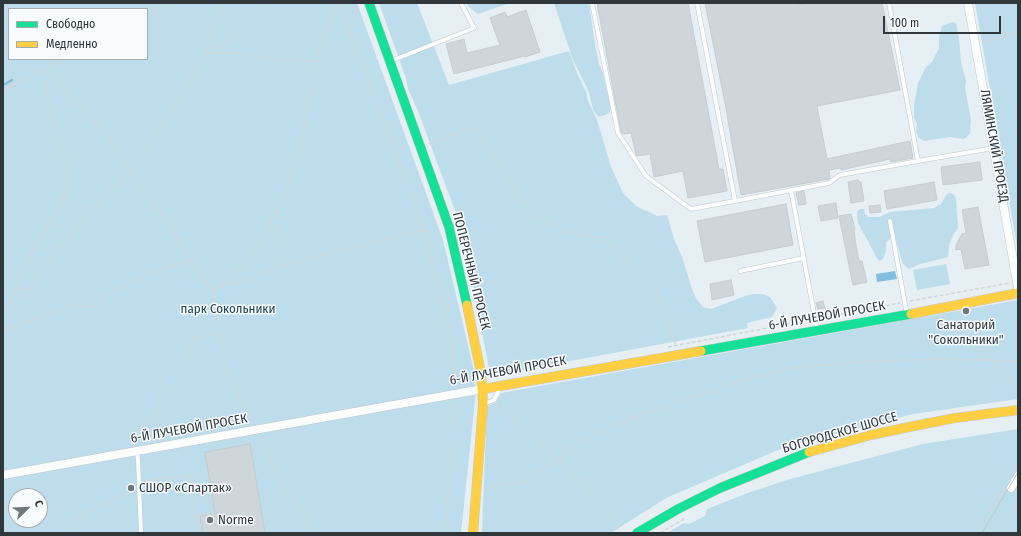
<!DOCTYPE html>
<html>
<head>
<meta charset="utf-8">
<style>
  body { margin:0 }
  #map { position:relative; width:1021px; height:536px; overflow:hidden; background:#e6eff3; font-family:"Fira Sans Condensed",sans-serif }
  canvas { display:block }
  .frame { position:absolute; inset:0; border:4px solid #30373a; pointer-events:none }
  .legend { position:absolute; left:8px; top:8px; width:140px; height:52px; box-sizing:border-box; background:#f8fbfd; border:1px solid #a8adaf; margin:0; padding:5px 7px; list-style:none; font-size:12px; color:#30373a }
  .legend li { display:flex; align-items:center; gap:8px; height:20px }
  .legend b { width:20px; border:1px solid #a8adaf }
  .north { position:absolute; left:8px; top:488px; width:40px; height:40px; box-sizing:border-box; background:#f8fbfd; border:1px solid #a8adaf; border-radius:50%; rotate:67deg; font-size:11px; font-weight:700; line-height:16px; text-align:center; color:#30373a }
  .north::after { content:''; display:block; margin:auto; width:14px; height:18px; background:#70777b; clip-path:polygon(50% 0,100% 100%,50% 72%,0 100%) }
  .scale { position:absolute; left:883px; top:16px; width:118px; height:18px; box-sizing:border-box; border:2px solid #30373a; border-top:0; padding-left:5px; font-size:12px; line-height:14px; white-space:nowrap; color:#30373a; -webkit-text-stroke:3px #f8fbfd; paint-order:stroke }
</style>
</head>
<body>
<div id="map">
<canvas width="1021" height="536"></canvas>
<div class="frame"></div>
<ul class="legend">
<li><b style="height:5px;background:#16e098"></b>Свободно</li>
<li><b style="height:5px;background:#ffcf43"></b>Медленно</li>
</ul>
<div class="north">С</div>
<div class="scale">100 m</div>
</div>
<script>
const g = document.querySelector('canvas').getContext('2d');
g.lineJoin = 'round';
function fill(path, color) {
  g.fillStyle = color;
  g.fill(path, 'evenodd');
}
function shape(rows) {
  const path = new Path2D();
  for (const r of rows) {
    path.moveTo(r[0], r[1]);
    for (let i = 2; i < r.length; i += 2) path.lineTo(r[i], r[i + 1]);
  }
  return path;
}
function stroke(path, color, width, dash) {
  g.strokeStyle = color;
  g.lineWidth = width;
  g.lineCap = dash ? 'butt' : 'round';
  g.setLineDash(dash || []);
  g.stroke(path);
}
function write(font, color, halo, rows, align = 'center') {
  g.font = font + ' "Fira Sans Condensed",sans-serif';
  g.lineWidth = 3;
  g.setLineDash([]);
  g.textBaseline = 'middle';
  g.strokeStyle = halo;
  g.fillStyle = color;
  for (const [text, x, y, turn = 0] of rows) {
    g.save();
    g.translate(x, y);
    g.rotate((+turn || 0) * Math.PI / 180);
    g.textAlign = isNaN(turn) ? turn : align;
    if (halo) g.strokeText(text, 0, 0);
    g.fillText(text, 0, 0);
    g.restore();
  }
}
const green = shape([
  [3,3,357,3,443,240,474,371,473,374,476,390,461,533,3,533],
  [9,9,147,9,147,59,9,59],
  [16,496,40,496,40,520,16,520],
  [379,3,417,3,449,85,569,51,577,73,586,92,588,101,597,120,611,167,623,193,636,206,657,216,667,215,674,239,682,257,693,292,697,300,703,307,711,309,745,296,753,294,762,294,770,297,777,308,772,317,747,323,748,328,500,374,494,372,489,368,463,232,418,111,408,89,406,78],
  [467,3,510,3,478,14,468,6],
  [554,3,589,3,595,45,599,64,603,73,611,110,609,113,605,115,599,117,593,110,589,92,573,60],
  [975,3,1018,3,1018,252,982,42],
  [952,22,956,23,959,38,961,62,966,81,965,88,971,120,970,134,964,139,950,137,924,141,918,137,916,131,917,124,914,117,914,106,918,83,926,67,932,62,939,48,939,37,942,26],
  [951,193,954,195,956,199,958,228,954,233,949,245,948,257,920,264,909,269,903,264,895,237,892,236,886,243,886,251,883,259,879,261,877,258,858,223,857,215,857,212,860,209,864,209,865,214,868,217,879,217,890,212,934,208,941,204,947,194],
  [946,264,950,284,917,290,913,270],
  [1018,300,1018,399,913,414,785,447,666,498,611,533,482,533,487,407,496,402,501,393],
  [1018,429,1018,533,667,533,684,523,689,524,705,516,707,509,748,493,790,479,923,444]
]);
const water = shape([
  [895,271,897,279,877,282,876,274]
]);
const stream = shape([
  [3,85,12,80]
]);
const building = shape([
  [597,3,688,3,719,169,723,169,727,191,688,198,683,171,654,177,650,154,637,156,636,154,631,133,623,134,621,132,597,3],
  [705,3,797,3,798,5,806,3,882,3,900,90,817,106,827,159,910,141,913,158,891,162,890,159,841,170,841,168,829,170,830,178,829,179,741,195,725,103,705,3],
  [526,10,540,52,525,57,525,56,454,74,446,44,464,39,467,53,500,45,490,18,505,12,507,17,526,10],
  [980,162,982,180,943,185,941,167,980,162],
  [858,180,859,182,861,182,864,201,851,203,848,182,858,180],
  [934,182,937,200,887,209,884,191,934,182],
  [804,191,806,204,799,205,796,193,804,191],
  [836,203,838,218,821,221,818,206,836,203],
  [786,204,793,245,705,262,697,221,786,204],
  [880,205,881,212,870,213,869,206,880,205],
  [978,207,989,265,965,269,961,249,956,250,956,245,962,234,966,233,962,210,978,207],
  [851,214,855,229,854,229,855,240,859,261,862,261,867,282,853,285,839,216,851,214],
  [731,280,734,295,712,300,710,284,731,280],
  [823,301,825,308,818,309,816,303,823,301],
  [250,444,265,533,203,533,200,516,215,514,205,452,250,444]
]);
const path = shape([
  [340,3,359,57,424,230,451,336,453,346,453,369,457,374,464,377,471,376],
  [3,10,9,14],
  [147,15,170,3],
  [983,42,1018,33],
  [208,52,241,31,268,3],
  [207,53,240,53,266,59,316,61],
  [3,90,63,59],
  [429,144,468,129,476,132,484,141,518,197,550,224,566,233,603,238,655,287,676,345],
  [277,211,279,265],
  [191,261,213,290,219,333,226,365,239,396,254,422],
  [18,283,21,288,26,289],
  [222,286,247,261,263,236,277,209,297,162,316,61,337,3],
  [213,290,222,286,244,281,279,266,424,230],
  [910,301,1010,283],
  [8,306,30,255,58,212,67,189,67,166,53,121,43,69],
  [3,312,26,289,85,218,130,171,170,113,207,53,212,37,214,20,224,3],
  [943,317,1018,387],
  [821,318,900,303],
  [3,331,69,305,88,307,94,306,115,290,168,267,191,261,172,229,130,171,105,131,68,95,48,59],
  [668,347,810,320],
  [490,373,497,377],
  [464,385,464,377],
  [497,405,559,459,608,513,619,530],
  [262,437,283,487,306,516,308,526,308,533],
  [135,444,137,429,157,418,161,379,188,356,189,346,197,338,219,333],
  [1014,469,1018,463],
  [189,476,206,498,209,515],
  [145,481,188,475,198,533],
  [487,487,498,484,515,485,526,480,587,439,642,414,735,383,789,368,859,362,934,359,1018,361],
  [195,515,209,512],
  [68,533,67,530,87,512,100,508,114,499,134,490],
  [445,533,450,472,456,435,451,402],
  [660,533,684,519],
  [977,533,1003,488],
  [999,533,1018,502]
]);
const lane = shape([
  [592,3,618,133,646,176,691,209,735,201],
  [697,3,735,201,829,183,840,175,918,161,889,3],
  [391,61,474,28,461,3],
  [918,161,994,148],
  [791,190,817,329],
  [890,221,907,315],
  [740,271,804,258],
  [484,404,494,400,498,392,497,387],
  [137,451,138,460,141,533]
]);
const street = shape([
  [968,3,1018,288],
  [3,475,483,389],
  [1011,488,1018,476]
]);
const fast = shape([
  [369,3,449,227,467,305],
  [701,351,911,314],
  [637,533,678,509,720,488,809,452]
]);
const slow = shape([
  [467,305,481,373,483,404,473,533],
  [911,314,1018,293],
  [483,389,701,351],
  [809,452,871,435,914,426,955,418,1018,410]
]);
const tram = shape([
  [982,533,1018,472]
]);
const markers = [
  [966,311,4,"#70777b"],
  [131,488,4,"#70777b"],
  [210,520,4,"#70777b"]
];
const streetNames = [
  ["ЛЯМИНСКИЙ ПРОЕЗД",994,146,80],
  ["ПОПЕРЕЧНЫЙ ПРОСЕК",471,271,76],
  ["6-Й ЛУЧЕВОЙ ПРОСЕК",827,316,-10],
  ["6-Й ЛУЧЕВОЙ ПРОСЕК",508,371,-10],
  ["6-Й ЛУЧЕВОЙ ПРОСЕК",189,429,-10],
  ["БОГОРОДСКОЕ ШОССЕ",840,433,-16]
];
const parkNames = [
  ["парк Сокольники",228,309]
];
const poiNames = [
  ["Санаторий",966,325,"center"],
  ["\"Сокольники\"",966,340,"center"],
  ["СШОР «Спартак»",139,488],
  ["Norme",218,520]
];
fill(green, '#bddcec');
fill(water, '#82bfde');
stroke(stream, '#82bfde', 2.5);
fill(building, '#cfd6d9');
stroke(building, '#c6ccd0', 1);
stroke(lane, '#c2c8cc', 5);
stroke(street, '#c2c8cc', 9);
stroke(fast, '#c2c8cc', 10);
stroke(slow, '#c2c8cc', 10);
stroke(path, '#d3d6d8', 1.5, [4, 2]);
stroke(lane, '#fbfdfd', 4);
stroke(street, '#fbfdfd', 8);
stroke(fast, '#16e098', 9);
stroke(slow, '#ffcf43', 9);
stroke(tram, '#c5c7c8', 1);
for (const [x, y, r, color] of markers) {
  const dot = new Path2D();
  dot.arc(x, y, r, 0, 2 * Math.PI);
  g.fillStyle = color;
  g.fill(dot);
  stroke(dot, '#f8fbfd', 1.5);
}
write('13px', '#30373a', '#f8fbfd', streetNames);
write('13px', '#204457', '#f8fbfd', parkNames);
write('13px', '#30373a', '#f8fbfd', poiNames, 'left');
</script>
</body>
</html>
